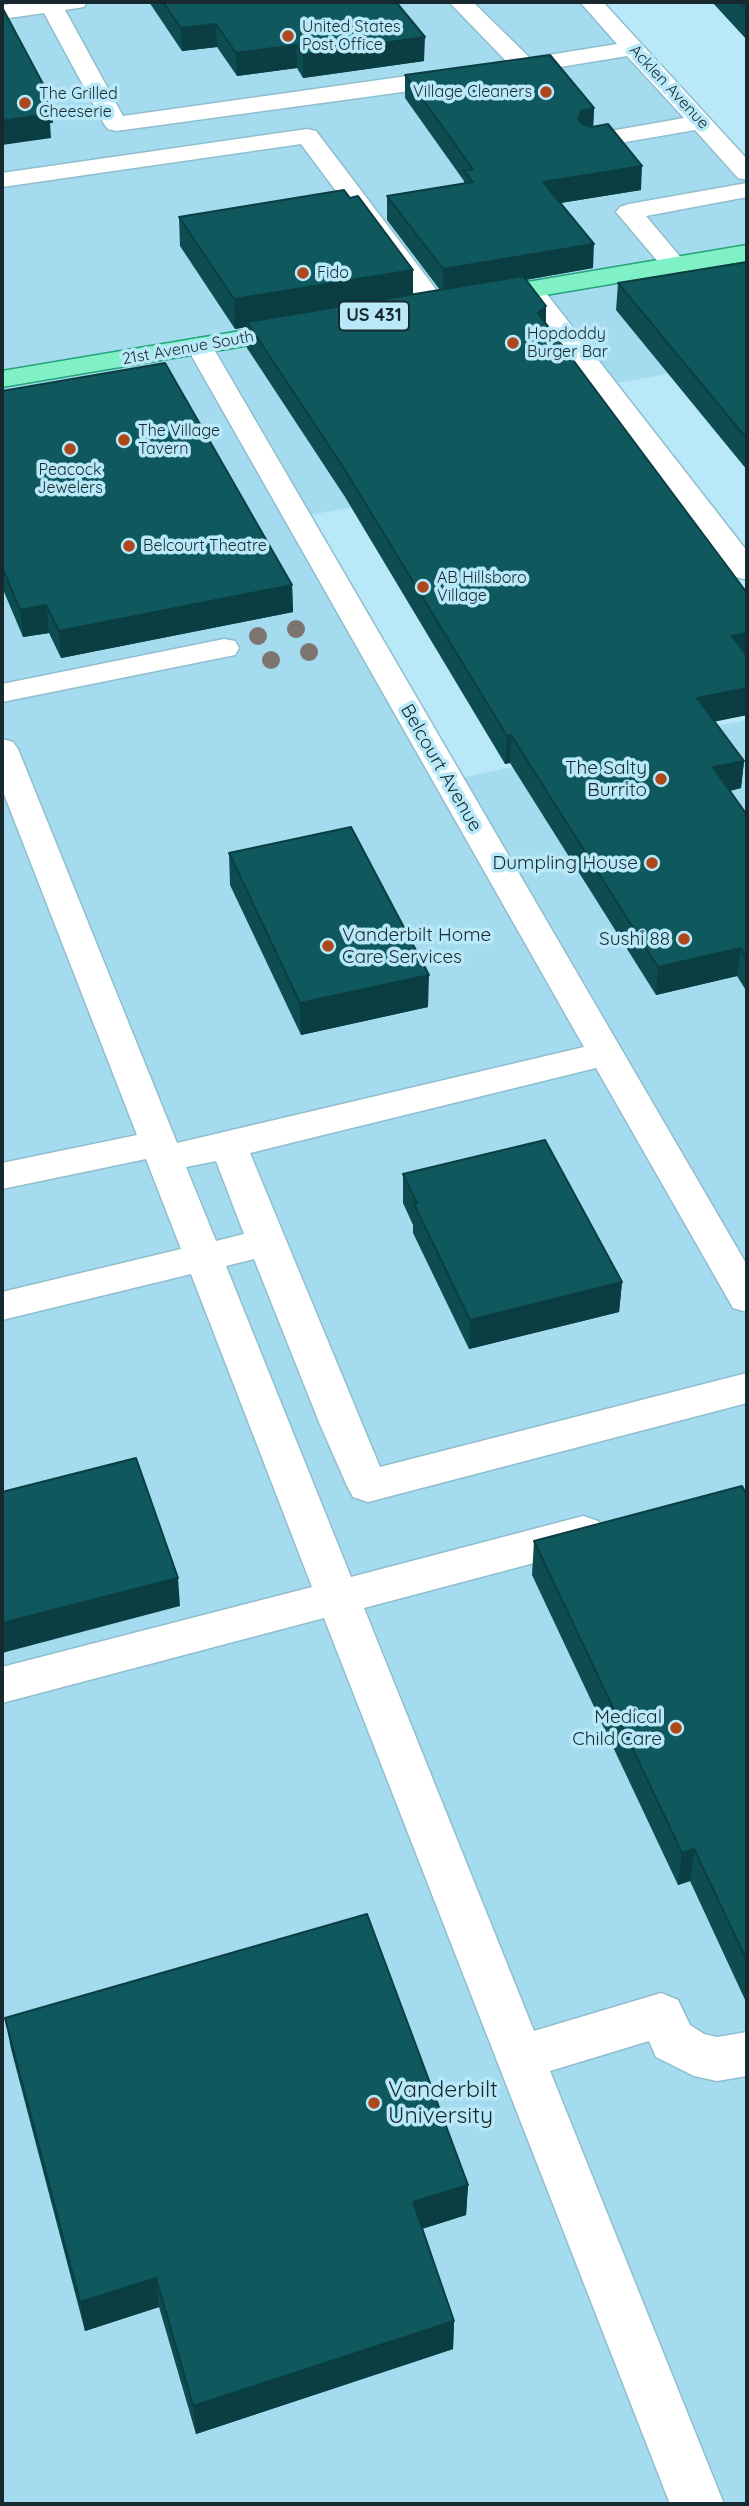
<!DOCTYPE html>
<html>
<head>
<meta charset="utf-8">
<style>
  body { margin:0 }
  #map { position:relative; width:749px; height:2506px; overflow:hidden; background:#b9e8f8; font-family:Quicksand,sans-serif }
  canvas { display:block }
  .frame { position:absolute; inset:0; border:4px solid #17292f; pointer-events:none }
</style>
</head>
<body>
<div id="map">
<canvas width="749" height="2506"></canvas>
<div class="frame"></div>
</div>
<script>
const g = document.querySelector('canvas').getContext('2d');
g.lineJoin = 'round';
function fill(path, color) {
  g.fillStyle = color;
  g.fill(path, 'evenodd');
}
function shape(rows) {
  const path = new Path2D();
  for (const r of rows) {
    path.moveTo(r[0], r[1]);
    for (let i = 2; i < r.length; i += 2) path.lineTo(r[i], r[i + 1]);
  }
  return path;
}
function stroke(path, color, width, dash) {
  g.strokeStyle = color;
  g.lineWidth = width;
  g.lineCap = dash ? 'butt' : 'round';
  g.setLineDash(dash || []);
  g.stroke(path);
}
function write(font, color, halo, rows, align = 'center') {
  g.font = font + ' Quicksand,sans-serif';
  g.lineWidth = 7;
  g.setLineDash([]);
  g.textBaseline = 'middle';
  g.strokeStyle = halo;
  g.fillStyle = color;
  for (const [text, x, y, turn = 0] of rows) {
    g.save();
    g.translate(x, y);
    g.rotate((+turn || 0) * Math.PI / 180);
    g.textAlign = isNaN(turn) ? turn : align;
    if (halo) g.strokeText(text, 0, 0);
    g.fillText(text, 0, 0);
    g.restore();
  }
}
const built = shape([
  [77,2,589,2,747,179,747,360,605,385,656,453,298,517,449,780,747,720,747,2504,2,2504,2,12]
]);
const minor = shape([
  [28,2,87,2,84,7,65,10,123,116,507,62,449,2,473,2,530,58,617,44,580,2,603,2,747,159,747,180,738,178,695,130,591,148,582,146,579,141,582,136,684,118,627,56,439,87,116,131,108,129,104,124,44,13,2,19,2,5,28,2],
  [307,129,316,131,444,300,448,306,444,312,435,314,426,312,301,144,2,187,2,173,307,129],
  [747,183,747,197,646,216,687,265,683,270,674,273,665,270,616,212,620,207,629,204,747,183],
  [530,282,539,284,747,551,747,580,736,577,521,296,517,290,521,284,530,282],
  [199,338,209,340,212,346,747,1265,747,1312,733,1308,596,1068,250,1153,380,1467,747,1373,747,1403,368,1502,353,1497,347,1486,319,1422,254,1259,226,1266,351,1577,583,1516,598,1521,604,1533,598,1545,583,1550,364,1608,534,2031,661,1993,678,2000,690,2025,704,2034,717,2037,747,2032,747,2076,717,2081,694,2076,656,2057,649,2041,550,2071,724,2504,670,2504,324,1618,2,1703,2,1667,312,1587,191,1274,2,1320,2,1292,181,1249,146,1159,2,1189,2,1163,137,1135,2,789,2,739,13,742,18,749,177,1143,584,1047,186,346,189,340,199,338],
  [216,1161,244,1234,216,1241,186,1167,216,1161],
  [224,639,235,641,239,648,235,655,2,702,2,684,224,639]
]);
const major = shape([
  [747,245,747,261,480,306,471,304,467,298,471,292,480,290,747,245],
  [300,321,309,323,313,329,309,335,2,387,2,371,300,321]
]);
const trees = [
  [296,629],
  [258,636],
  [309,652],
  [271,660]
];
const wall = shape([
  [149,2,396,2,424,61,303,78,297,68,237,76,217,47,182,51],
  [712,2,747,2,747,40],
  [405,75,594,108,593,126,641,190,560,203,593,268,526,280,546,306,546,323,747,593,747,715,714,721,744,761,741,788,730,791,747,815,747,992,737,976,656,995,510,763,505,764,345,497,247,348,247,327,235,329,180,246,179,217,350,198,413,270,413,294,440,290,387,220,387,196,464,184,464,181,405,98],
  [747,262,747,470,616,310,618,283],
  [2,391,292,585,293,612,61,658,49,633,23,637,2,587],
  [229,853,428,1007,301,1035,230,885],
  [403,1174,622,1282,619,1312,469,1349,413,1233,413,1225,403,1203],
  [747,1496,747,2004,690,1881,678,1885,532,1575,534,1541],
  [5,2018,468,2185,466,2215,422,2229,454,2321,453,2349,196,2434,159,2307,85,2331,11,2049]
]);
const shadedWall = shape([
  [216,24,217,47,182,51,181,28],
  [425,37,424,61,303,78,303,55],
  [296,45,297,68,237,76,236,53],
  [51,99,53,123,50,123,51,138,2,145,2,121,42,100],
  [594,108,593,131,580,135,578,119,581,111],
  [642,166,641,190,542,206,543,182],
  [594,244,593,268,443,294,443,269],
  [413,270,413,299,247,322,247,327,235,329,234,299],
  [546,306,545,332,538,313],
  [292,585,293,612,61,658,59,631],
  [46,605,49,633,23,637,20,610],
  [747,633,747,660,732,636],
  [747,688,747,715,694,726,697,698],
  [511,735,510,763,505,764,507,736],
  [744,761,741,788,711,795,713,767],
  [741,948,737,976,656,995,658,967],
  [429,975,428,1007,301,1035,300,1003],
  [622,1282,619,1312,469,1349,470,1320],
  [178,1578,180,1606,2,1653,2,1623],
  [694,1849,690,1881,678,1885,682,1853],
  [468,2185,466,2215,412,2232,413,2202],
  [156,2278,159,2307,85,2331,80,2302],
  [454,2321,453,2349,196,2434,193,2406]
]);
const building = shape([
  [163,2,396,2,425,37,303,55,296,45,236,53,216,24,181,28,163,2],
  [740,2,747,2,747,10,740,2],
  [2,7,51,99,42,100,49,114,2,121,2,7],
  [550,55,594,108,581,111,578,119,581,123,592,127,608,124,642,166,543,182,594,244,443,269,387,196,473,182,464,171,473,169,405,75,550,55],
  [344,190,350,198,358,196,413,270,234,299,179,217,344,190],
  [747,262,747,439,618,283,747,262],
  [523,276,546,306,538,313,747,593,747,633,732,636,747,656,747,688,697,698,744,761,713,767,747,815,747,959,741,948,658,967,511,735,507,736,345,470,247,322,523,276],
  [165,363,292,585,59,631,46,605,20,610,2,567,2,391,165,363],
  [351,827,429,975,300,1003,229,853,351,827],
  [545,1140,622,1282,470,1320,414,1204,417,1203,403,1174,545,1140],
  [136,1458,178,1578,2,1623,2,1492,136,1458],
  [742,1486,747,1496,747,1961,694,1849,682,1853,534,1541,742,1486],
  [367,1914,468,2185,413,2202,454,2321,193,2406,156,2278,80,2302,5,2018,367,1914]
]);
const markers = [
  [288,36,7,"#ae481c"],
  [546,92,7,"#ae481c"],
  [25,103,7,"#ae481c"],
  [303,273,7,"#ae481c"],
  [513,343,7,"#ae481c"],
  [124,440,7,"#ae481c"],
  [70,449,7,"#ae481c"],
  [129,546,7,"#ae481c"],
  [423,587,7,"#ae481c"],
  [661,779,7,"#ae481c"],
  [652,863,7,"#ae481c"],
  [684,939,7,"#ae481c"],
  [328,946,7,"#ae481c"],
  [676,1728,7,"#ae481c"],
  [374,2103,7,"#ae481c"]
];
const farPoinames = [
  ["United States",302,27],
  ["Post Office",302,45],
  ["Village Cleaners",532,92,"right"],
  ["The Grilled",39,94],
  ["Cheeserie",39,112],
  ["Fido",317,273],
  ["Hopdoddy",527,334],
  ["Burger Bar",527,352],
  ["The Village",138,431],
  ["Tavern",138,449],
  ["Peacock",70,470,"center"],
  ["Jewelers",70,488,"center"],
  ["Belcourt Theatre",143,546],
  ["AB Hillsboro",437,578],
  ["Village",437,596]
];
const farStreetnames = [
  ["Acklen Avenue",669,87,47],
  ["21st Avenue South",188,348,-10]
];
const shields = [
  [374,316,70]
];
const shieldNames = [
  ["US 431",374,316]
];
const streetNames = [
  ["Belcourt Avenue",441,768,60]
];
const poiNames = [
  ["The Salty",647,768],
  ["Burrito",647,790],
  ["Dumpling House",638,863],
  ["Vanderbilt Home",342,935,"left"],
  ["Care Services",342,957,"left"],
  ["Sushi 88",670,939],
  ["Medical",662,1717],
  ["Child Care",662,1739]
];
const nearPoinames = [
  ["Vanderbilt",388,2090],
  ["University",388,2116]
];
fill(built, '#a4dbee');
stroke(minor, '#90bece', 3);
stroke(major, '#24a479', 3);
fill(minor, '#fff');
fill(major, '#80f1c7');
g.fillStyle = '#7d7670';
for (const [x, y] of trees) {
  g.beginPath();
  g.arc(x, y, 9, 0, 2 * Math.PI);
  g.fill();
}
fill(wall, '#0d4d51');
fill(shadedWall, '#0a3e42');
fill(building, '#0f595e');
stroke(building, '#0a3e42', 2);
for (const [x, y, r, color] of markers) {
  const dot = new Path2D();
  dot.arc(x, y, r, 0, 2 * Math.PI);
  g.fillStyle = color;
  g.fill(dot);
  stroke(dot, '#b9e8f8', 2.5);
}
write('16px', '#17292f', '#b9e8f8', farPoinames, 'left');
write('16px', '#17292f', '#b9e8f8', farStreetnames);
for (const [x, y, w] of shields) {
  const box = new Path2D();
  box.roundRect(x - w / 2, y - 14.5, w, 29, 5);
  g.fillStyle = '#b9e8f8';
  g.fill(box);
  stroke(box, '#17292f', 2);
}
write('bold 18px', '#17292f', null, shieldNames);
write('19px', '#17292f', '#b9e8f8', streetNames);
write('19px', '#17292f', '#b9e8f8', poiNames, 'right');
write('23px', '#17292f', '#b9e8f8', nearPoinames, 'left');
</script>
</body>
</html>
